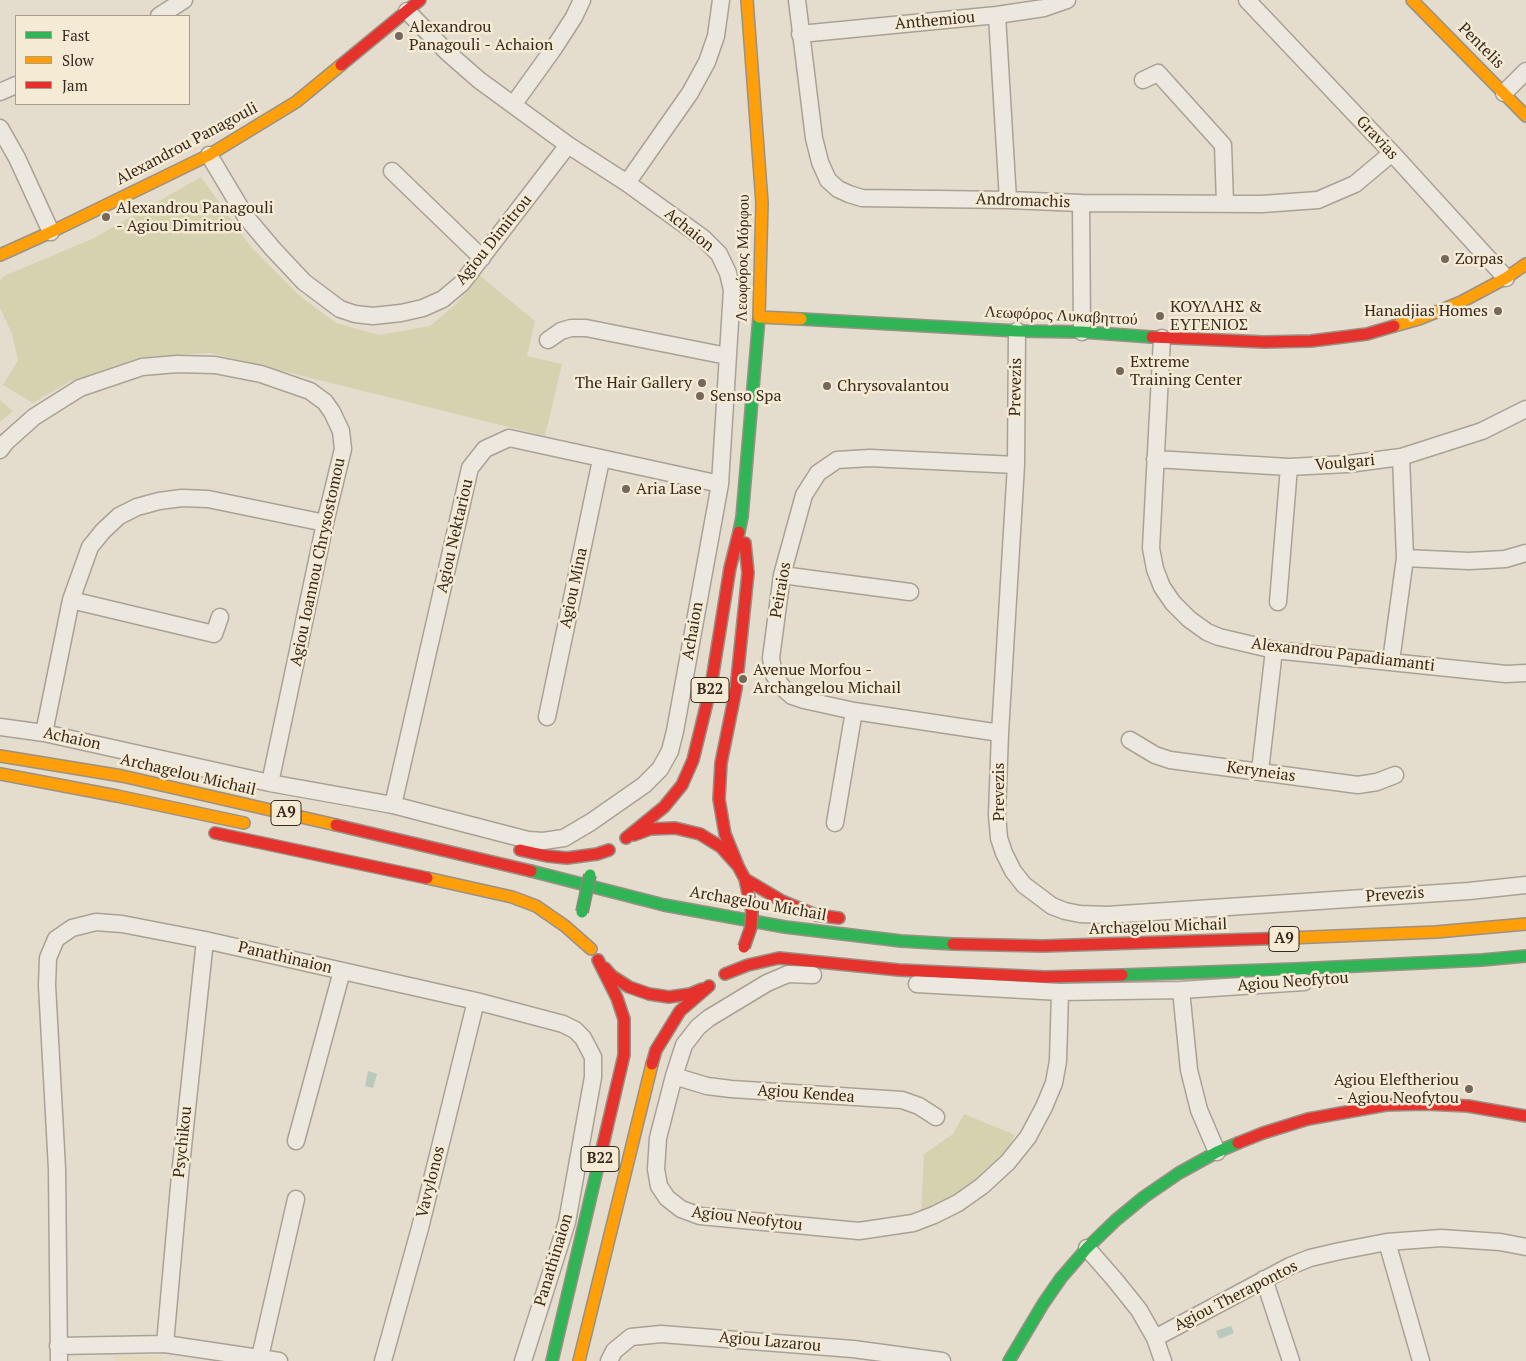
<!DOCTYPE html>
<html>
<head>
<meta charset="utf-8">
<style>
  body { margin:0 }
  #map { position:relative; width:1526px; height:1361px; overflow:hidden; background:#e4dccd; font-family:"PT Serif",serif }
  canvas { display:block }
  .legend { position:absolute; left:15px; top:15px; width:175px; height:90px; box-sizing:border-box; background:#f5ead3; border:1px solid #a99d8b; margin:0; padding:6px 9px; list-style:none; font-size:15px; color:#382a1e }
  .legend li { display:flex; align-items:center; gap:10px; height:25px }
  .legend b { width:25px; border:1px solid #a99d8b }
</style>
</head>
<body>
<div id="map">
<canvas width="1526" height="1361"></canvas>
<ul class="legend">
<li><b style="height:6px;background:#30b455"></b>Fast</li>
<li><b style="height:6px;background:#ff9f0a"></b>Slow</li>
<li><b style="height:6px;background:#e5322d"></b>Jam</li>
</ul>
</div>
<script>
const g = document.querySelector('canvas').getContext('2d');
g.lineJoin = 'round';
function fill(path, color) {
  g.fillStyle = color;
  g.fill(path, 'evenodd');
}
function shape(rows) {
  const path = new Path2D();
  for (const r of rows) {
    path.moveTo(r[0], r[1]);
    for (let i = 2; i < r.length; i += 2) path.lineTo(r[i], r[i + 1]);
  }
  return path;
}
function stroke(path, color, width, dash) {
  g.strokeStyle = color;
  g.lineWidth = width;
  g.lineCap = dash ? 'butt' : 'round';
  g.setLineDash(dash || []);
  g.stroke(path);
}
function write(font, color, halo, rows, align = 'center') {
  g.font = font + ' "PT Serif",serif';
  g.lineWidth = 5;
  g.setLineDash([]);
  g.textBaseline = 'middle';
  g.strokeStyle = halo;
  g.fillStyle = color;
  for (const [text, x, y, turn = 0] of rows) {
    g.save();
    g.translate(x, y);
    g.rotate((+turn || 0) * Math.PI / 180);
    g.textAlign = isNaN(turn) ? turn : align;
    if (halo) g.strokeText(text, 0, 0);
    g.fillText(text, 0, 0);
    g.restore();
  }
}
const farmland = shape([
  [115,1355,163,1356,162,1361,115,1361]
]);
const green = shape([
  [201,177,251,247,301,297,336,323,379,335,430,326,457,303,479,275,535,321,527,356,562,364,545,436,210,353,138,358,69,382,33,403,3,385,18,360,12,334,0,308,0,281,4,276,92,239],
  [0,400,13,411,0,422],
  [964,1114,1015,1135,1000,1162,962,1197,921,1213,924,1154,953,1134]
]);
const water = shape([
  [368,1071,377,1074,373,1088,365,1086],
  [1231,1326,1234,1333,1219,1339,1216,1331]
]);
const street = shape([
  [797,0,814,138,820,162,828,180,838,189,849,194,862,198,1008,200,1081,203,1262,204,1318,200,1355,184,1392,153],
  [1247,0,1392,153,1506,278],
  [997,15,1008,200],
  [159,16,184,0],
  [800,34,997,15,1044,8,1067,0],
  [1143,80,1158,73,1223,145,1225,203],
  [0,92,16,85],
  [1504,93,1526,71],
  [513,105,554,48,574,17,582,0],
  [0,128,17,158,51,232],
  [209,155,246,217,273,249,304,282,340,309,355,314,373,316,401,313,423,308,443,299,462,283,568,145],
  [392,171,482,258],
  [627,183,690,93,707,62,716,36,721,0],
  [1081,203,1082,332],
  [1017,331,1016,465,1000,733,997,815,999,838,1004,853,1013,871,1024,885,1052,906,1065,911,1080,914,1107,915,1469,891,1526,885],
  [1162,338,1151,548,1155,569,1162,587,1173,603,1189,619,1207,632,1219,637,1274,650,1506,674,1526,673],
  [548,340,561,331,571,328,586,328,727,356],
  [0,450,6,442,34,417,80,388,142,367,177,364,215,365,261,374,310,391,325,402,332,412,341,431,343,449,325,523,270,783],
  [1155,459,1289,467,1348,464,1401,457,1482,431,1526,409],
  [1405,558,1469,561,1505,559,1526,553],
  [782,575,910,592],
  [71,600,214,634,220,617],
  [1278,602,1289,467],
  [1391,661,1405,558,1401,457],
  [547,717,601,460],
  [0,727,44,733,270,783,393,805,528,840,543,841,564,838,591,822,644,785,660,769,670,751,675,731,720,484,732,290,728,273,719,254,703,238,627,183,568,145,479,80,447,52,407,11],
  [44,733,71,600,90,547,103,531,119,516,137,507,159,501,182,498,208,499,325,523],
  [1000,733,854,711,804,700,792,696,783,688,774,675,771,658,782,575,804,495,818,473,837,460,870,458,1016,465],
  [1130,740,1155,755,1170,760,1358,785,1377,782,1395,775],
  [1260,771,1274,650],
  [393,805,470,468,485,449,509,438,720,484],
  [835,823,854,711],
  [813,975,788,974,767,983,709,1018,698,1027,684,1045,674,1076,658,1138,656,1169,659,1186,667,1198,681,1209,700,1216,859,1231,913,1223,934,1215,958,1203,982,1186,1008,1162,1028,1137,1044,1107,1054,1083,1058,1061,1060,992],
  [917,984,1060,992,1181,990,1304,982],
  [1181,990,1189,1070,1199,1110,1217,1152],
  [674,1076,707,1086,731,1089,902,1100,919,1106,936,1117],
  [296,1141,342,971],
  [1387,1242,1421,1361],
  [1087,1248,1115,1280,1139,1310,1155,1338,1163,1361],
  [1264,1279,1291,1361],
  [1155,1338,1290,1266,1310,1258,1340,1251,1387,1242,1441,1238,1500,1242,1526,1247],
  [165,1344,180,1175,205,940],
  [58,1346,165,1344,279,1361],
  [260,1357,296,1199],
  [59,1361,57,1169,47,985,48,958,56,939,72,928,96,922,122,924,205,940,476,1001,563,1024,575,1030,583,1038,593,1057,593,1077,567,1222,523,1361],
  [383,1361,420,1228,476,1001],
  [609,1361,614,1351,631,1337,661,1334,853,1349,942,1361]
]);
const fast = shape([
  [801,319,1017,331,1082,332,1152,337],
  [739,532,742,517,759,317],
  [531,871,664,905,785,927,901,941,953,944],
  [1122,975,1295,969,1482,960,1526,956],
  [552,1361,602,1149],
  [1009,1361,1043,1304,1061,1278,1087,1248,1116,1220,1144,1197,1179,1173,1217,1152,1238,1143]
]);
const slow = shape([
  [747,0,762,203,759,317,801,319],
  [1412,0,1526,116],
  [0,255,51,232,209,155,296,102,341,65],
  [1394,326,1419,319,1461,302,1506,278,1526,264],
  [0,756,122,776,336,825],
  [0,774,117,796,244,823],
  [427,878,512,897,536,906,565,926,591,949],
  [1288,938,1436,932,1526,924],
  [579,1361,652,1064]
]);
const jam = shape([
  [341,65,420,0],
  [1152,337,1264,342,1311,341,1367,334,1394,326],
  [336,825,531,871],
  [215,833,427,878],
  [634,835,650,829,675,828,700,834,721,847,738,866,745,879,752,912],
  [626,838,664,807,682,785,693,760,711,686,730,568,739,532],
  [520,850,547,856,567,858,597,854,609,850],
  [738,866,725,834,719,799,721,763,736,689,748,573,745,543],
  [745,879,782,901,816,915,839,918],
  [953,944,1043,946,1288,938],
  [598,960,617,998,624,1019,624,1055,602,1149],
  [605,968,612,976,629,987,649,994,669,997,690,994,702,989],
  [725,974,748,965,779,958,899,970,1045,977,1122,975],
  [652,1064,656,1050,680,1011,709,986],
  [1238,1143,1263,1133,1308,1119,1386,1105,1425,1104,1468,1106,1526,1116]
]);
const fastBridge = shape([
  [582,912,590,875]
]);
const jamBridge = shape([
  [744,947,751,927,752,912]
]);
const markers = [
  [399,36,5,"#74685b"],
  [106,217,5,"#74685b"],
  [1445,259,5,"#74685b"],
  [1498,311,5,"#74685b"],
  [1160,316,5,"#74685b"],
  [1120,371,5,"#74685b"],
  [702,383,5,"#74685b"],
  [827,386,5,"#74685b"],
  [700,396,5,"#74685b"],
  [626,489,5,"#74685b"],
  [743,679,5,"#74685b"],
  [1469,1089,5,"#74685b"]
];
const shields = [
  [710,690,38],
  [286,813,30],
  [1284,939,30],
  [600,1159,38]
];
const shieldNames = [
  ["B22",710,690],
  ["A9",286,813],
  ["A9",1284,939],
  ["B22",600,1159]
];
const streetNames = [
  ["Anthemiou",935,21,-5],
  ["Pentelis",1481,46,45],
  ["Gravias",1377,138,47],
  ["Alexandrou Panagouli",187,144,-28],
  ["Andromachis",1023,201,2],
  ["Achaion",689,230,39],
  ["Agiou Dimitrou",494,240,-51],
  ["Λεωφόρος Μόρφου",743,258,-89],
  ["Λεωφόρος Λυκαβηττού",1061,316,3],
  ["Prevezis",1016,387,-89],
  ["Voulgari",1345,463,-5],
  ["Agiou Nektariou",455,536,-77],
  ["Agiou Ioannou Chrysostomou",318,562,-78],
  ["Agiou Mina",574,588,-78],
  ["Peiraios",781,590,-80],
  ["Achaion",693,631,-80],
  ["Alexandrou Papadiamanti",1343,655,7],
  ["Achaion",72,739,12],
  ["Keryneias",1261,772,8],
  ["Archagelou Michail",188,775,13],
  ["Prevezis",999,792,-90],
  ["Prevezis",1395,895,-4],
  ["Archagelou Michail",758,904,10],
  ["Archagelou Michail",1158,927,-2],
  ["Panathinaion",285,958,13],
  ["Agiou Neofytou",1293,982,-4],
  ["Agiou Kendea",806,1094,4],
  ["Psychikou",183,1142,-84],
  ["Vavylonos",431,1182,-76],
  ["Agiou Neofytou",747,1219,7],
  ["Panathinaion",554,1260,-73],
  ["Agiou Therapontos",1236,1296,-27],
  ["Agiou Lazarou",770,1342,5]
];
const poiNames = [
  ["Alexandrou",409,27],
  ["Panagouli - Achaion",409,45],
  ["Alexandrou Panagouli",116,208],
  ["- Agiou Dimitriou",116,226],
  ["Zorpas",1455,259],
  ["ΚΟΥΛΛΗΣ &",1170,307],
  ["ΕΥΓΕΝΙΟΣ",1170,325],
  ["Hanadjias Homes",1488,311,"right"],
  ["Extreme",1130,362],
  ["Training Center",1130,380],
  ["The Hair Gallery",692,383,"right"],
  ["Chrysovalantou",837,386],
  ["Senso Spa",710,396],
  ["Aria Lase",636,489],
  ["Avenue Morfou -",753,670],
  ["Archangelou Michail",753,688],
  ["Agiou Eleftheriou",1459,1080,"right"],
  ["- Agiou Neofytou",1459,1098,"right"]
];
fill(farmland, '#e4dbbe');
fill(green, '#d5d3af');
fill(water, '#b9c9be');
stroke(street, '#aaa196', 19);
stroke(fast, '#999186', 14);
stroke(slow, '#999186', 14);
stroke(jam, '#999186', 14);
stroke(street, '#ece8df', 16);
stroke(fast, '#30b455', 11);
stroke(slow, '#ff9f0a', 11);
stroke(jam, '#e5322d', 11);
stroke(fastBridge, '#8f877d', 14, []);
stroke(jamBridge, '#8f877d', 14, []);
stroke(fastBridge, '#30b455', 11);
stroke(jamBridge, '#e5322d', 11);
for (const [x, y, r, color] of markers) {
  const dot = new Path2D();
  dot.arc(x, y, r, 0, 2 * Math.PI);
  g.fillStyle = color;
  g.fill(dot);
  stroke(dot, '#f5ead3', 2);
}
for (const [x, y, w] of shields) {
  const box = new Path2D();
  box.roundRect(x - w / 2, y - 12.5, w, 25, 4);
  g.fillStyle = '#f5ead3';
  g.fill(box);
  stroke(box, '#382a1e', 1);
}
write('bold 15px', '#382a1e', null, shieldNames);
write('16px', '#382a1e', '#f5ead3', streetNames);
write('16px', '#382a1e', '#f5ead3', poiNames, 'left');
</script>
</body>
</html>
